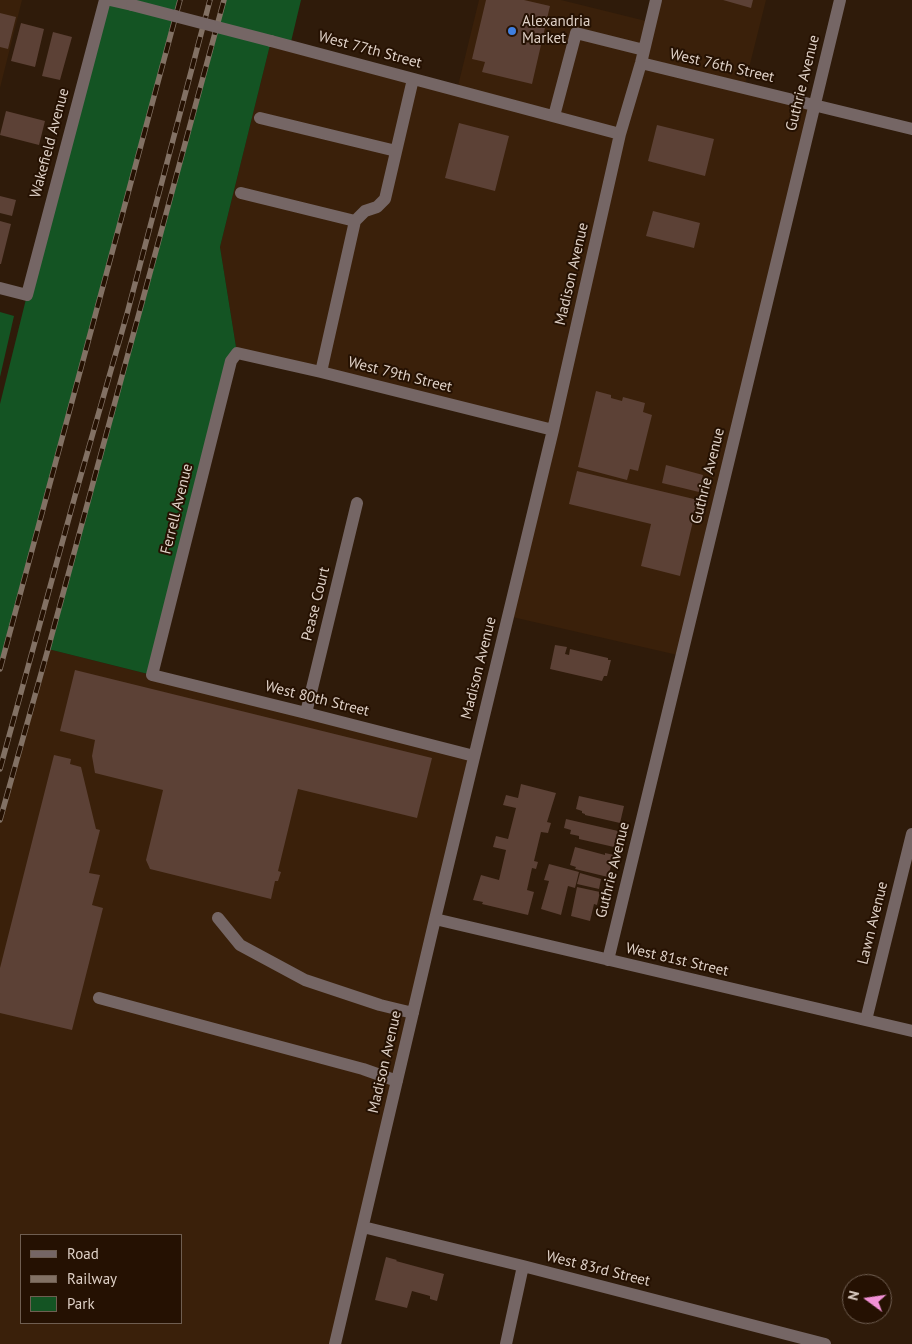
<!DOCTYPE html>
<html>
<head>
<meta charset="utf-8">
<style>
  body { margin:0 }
  #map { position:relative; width:912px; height:1344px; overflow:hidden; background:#2f1b0a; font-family:"PT Sans",sans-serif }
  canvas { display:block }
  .legend { position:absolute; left:20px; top:1234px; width:162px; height:90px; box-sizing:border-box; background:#251102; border:1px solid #6f5e51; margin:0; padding:6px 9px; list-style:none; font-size:15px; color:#dfd1c7 }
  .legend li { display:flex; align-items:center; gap:10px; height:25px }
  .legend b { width:25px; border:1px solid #6f5e51 }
  .north { position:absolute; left:842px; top:1274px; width:50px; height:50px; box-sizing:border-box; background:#251102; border:1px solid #6f5e51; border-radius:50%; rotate:284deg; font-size:14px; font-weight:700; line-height:20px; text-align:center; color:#dfd1c7 }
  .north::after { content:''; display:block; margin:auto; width:18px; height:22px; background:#f291d6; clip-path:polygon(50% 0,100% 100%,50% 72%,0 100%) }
</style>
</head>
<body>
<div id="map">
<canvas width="912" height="1344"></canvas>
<ul class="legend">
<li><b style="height:6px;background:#756665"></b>Road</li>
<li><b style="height:6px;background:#827164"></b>Railway</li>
<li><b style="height:14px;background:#145423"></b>Park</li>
</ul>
<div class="north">N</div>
</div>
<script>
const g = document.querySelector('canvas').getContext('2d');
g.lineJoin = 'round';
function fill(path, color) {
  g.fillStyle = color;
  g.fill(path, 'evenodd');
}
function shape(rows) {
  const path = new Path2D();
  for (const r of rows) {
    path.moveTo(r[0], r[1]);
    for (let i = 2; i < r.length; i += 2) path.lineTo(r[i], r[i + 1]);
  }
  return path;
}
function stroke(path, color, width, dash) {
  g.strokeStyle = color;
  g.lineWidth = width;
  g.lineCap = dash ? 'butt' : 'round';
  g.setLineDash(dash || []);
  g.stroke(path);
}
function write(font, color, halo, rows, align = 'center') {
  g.font = font + ' "PT Sans",sans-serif';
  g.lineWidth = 4;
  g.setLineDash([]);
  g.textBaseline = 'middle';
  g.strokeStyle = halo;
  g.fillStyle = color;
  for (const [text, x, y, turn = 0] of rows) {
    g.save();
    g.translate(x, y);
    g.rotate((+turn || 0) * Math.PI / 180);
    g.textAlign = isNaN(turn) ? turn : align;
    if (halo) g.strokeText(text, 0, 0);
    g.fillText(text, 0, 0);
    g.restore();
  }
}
const built = shape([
  [0,0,22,0,0,88],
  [479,0,561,0,650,22,656,0,766,0,744,88,814,105,682,656,508,616,553,430,237,353,220,247,271,41,457,90],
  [48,649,474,756,336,1344,0,1344,0,820],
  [21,1235,181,1235,181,1323,21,1323]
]);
const green = shape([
  [105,0,180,0,0,669,0,404,27,295],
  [224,0,301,0,290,46,271,41,220,247,237,353,152,675,48,649],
  [0,312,14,316,0,377]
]);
const building = shape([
  [486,0,524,0,550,6,532,84,482,72,485,62,472,59],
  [723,0,753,0,751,8],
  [0,13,16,17,8,49,0,47],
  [21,23,44,29,35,67,11,61],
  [53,32,72,37,60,80,42,76],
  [6,111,45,121,39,145,0,135],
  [459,123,509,136,495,191,445,178],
  [657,125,714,139,705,176,648,161],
  [0,196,16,200,12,216,0,213],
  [653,211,700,223,694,248,646,236],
  [0,221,11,224,1,264,0,264],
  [596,391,611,395,611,398,622,401,623,397,645,403,643,412,652,415,638,471,630,469,627,480,578,467],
  [666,465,703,475,699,492,662,483],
  [577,471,698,500,680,576,641,566,651,524,569,504],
  [555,645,567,647,565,654,569,655,570,649,608,658,608,660,611,660,607,676,604,676,602,681,550,669],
  [75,670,432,758,417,818,298,789,278,871,281,872,278,881,275,881,271,899,150,869,146,860,163,790,95,773,92,756,95,740,60,731],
  [54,755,71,759,70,764,81,767,96,829,100,830,89,873,100,875,92,905,103,908,72,1030,0,1013,0,968],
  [521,784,556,793,547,822,551,823,548,833,541,832,534,861,538,862,536,869,532,868,527,890,534,892,528,915,482,904,483,902,473,900,481,875,499,880,506,850,493,847,496,836,508,839,516,808,503,805,506,795,518,798],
  [579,796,624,806,620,823,585,815,585,814,582,813,582,811,576,809],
  [566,819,618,831,614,847,579,839,579,836,570,834,571,830,564,828],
  [575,847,605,855,605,853,614,855,608,877,575,869,576,867,570,865],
  [549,864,579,872,575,888,568,886,561,915,541,909,549,881,544,880],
  [580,873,601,879,599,889,577,884],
  [577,887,600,892,597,905,594,904,590,921,571,916],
  [386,1257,397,1260,396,1261,444,1274,437,1301,430,1299,430,1296,412,1291,407,1308,375,1300]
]);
const minor = shape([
  [110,0,132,5],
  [271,41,620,134],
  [641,63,912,129],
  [554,116,576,33,644,50],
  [260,118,396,151],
  [241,193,355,221],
  [0,288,27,295,105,0],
  [321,372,355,221,365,211,377,207,385,199,413,79],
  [306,713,357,503],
  [474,756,306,713,152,675,231,361,237,353,321,372,553,430],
  [218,918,240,945,305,980,380,1005,413,1013],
  [435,919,912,1031],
  [608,960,840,0],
  [99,998,363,1069,397,1081],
  [866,1020,912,834],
  [363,1227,523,1266,825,1344],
  [335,1344,435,919,553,430,620,134,641,63,656,0],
  [506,1344,523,1266]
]);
const rail = shape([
  [0,669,180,0],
  [0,769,75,496,127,314,210,0],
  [0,820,48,649,224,0]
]);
const minorBridge = shape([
  [132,5,271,41]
]);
const markers = [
  [512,31,5,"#3f7fe0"]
];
const poiNames = [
  ["Alexandria",522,22],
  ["Market",522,39]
];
const streetNames = [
  ["West 77th Street",370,50,15],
  ["West 76th Street",722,66,13],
  ["Guthrie Avenue",803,83,-76],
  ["Wakefield Avenue",50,143,-75],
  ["Madison Avenue",572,274,-77],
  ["West 79th Street",400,375,14],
  ["Guthrie Avenue",708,476,-76],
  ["Ferrell Avenue",177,509,-76],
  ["Pease Court",316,604,-76],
  ["Madison Avenue",479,668,-76],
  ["West 80th Street",317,699,14],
  ["Guthrie Avenue",613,870,-76],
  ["Lawn Avenue",873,923,-76],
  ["West 81st Street",677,960,13],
  ["Madison Avenue",385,1062,-77],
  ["West 83rd Street",598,1269,14]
];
fill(built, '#3a200a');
fill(green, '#145423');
fill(building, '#5c4136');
stroke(minor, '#756665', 12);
stroke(rail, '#827164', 5.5);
stroke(rail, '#251102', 4, [11]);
stroke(minorBridge, '#756665', 12);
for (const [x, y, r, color] of markers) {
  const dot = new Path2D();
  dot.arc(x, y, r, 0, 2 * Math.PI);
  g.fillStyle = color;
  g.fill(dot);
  stroke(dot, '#251102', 2);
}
write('15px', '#dfd1c7', '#251102', poiNames, 'left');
write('15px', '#dfd1c7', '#251102', streetNames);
</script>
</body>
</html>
